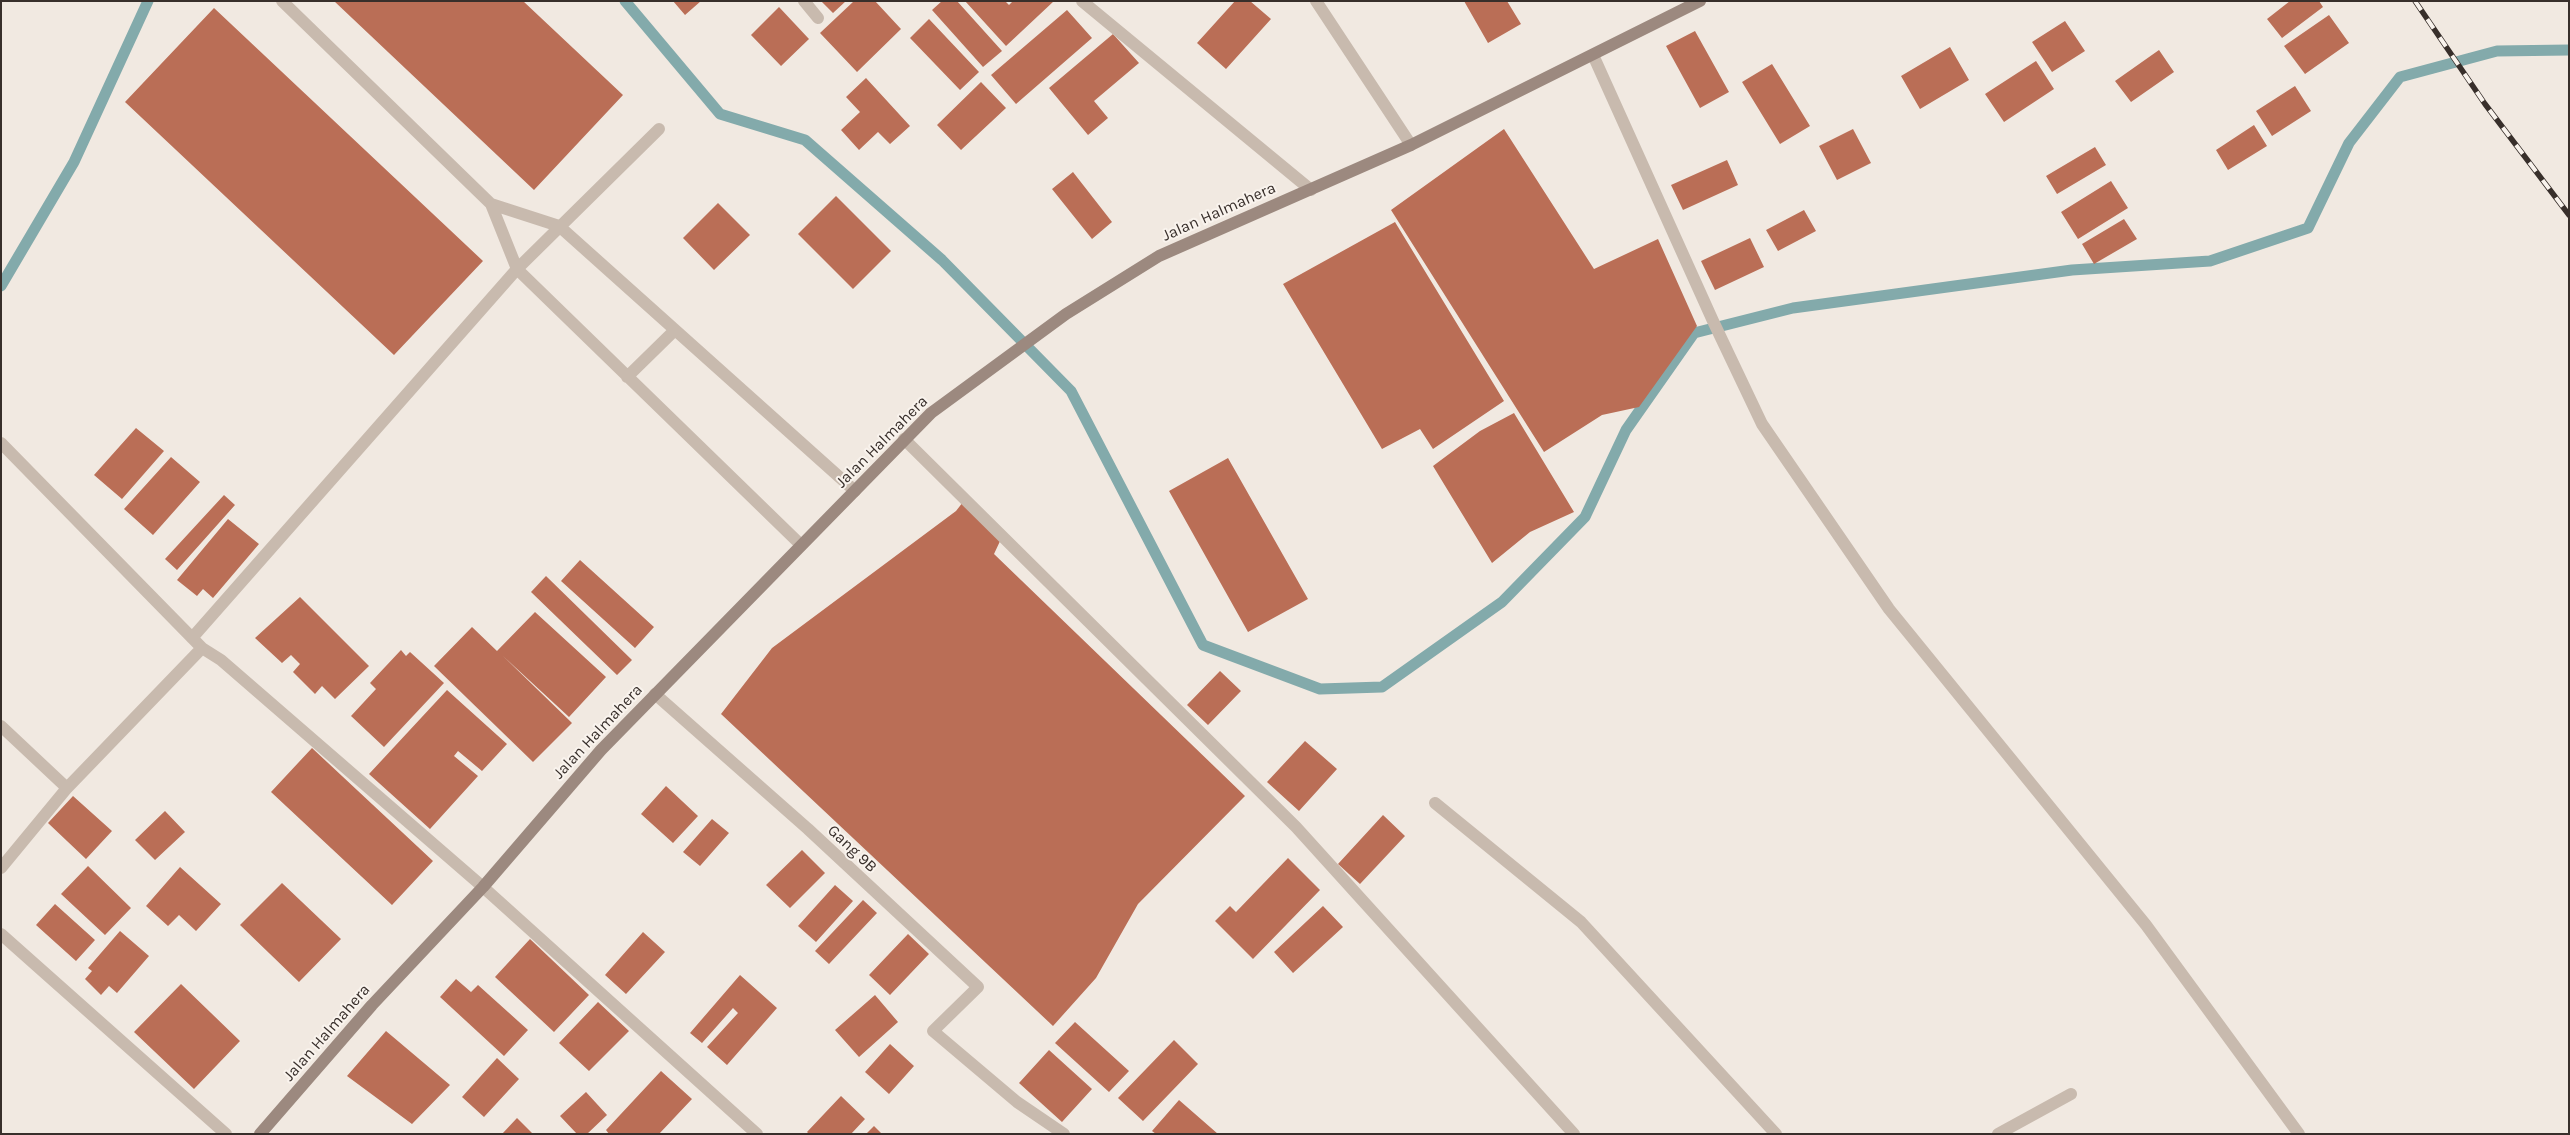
<!DOCTYPE html>
<html>
<head>
<meta charset="utf-8">
<style>
  body { margin:0 }
  #map { position:relative; width:2570px; height:1135px; overflow:hidden; background:#f1e9e1; font-family:Karla,sans-serif }
  canvas { display:block }
  .frame { position:absolute; inset:0; border:2px solid #382f2b; pointer-events:none }
</style>
</head>
<body>
<div id="map">
<canvas width="2570" height="1135"></canvas>
<div class="frame"></div>
</div>
<script>
const g = document.querySelector('canvas').getContext('2d');
g.lineJoin = 'round';
function shape(rows) {
  const path = new Path2D();
  for (const r of rows) {
    path.moveTo(r[0], r[1]);
    for (let i = 2; i < r.length; i += 2) path.lineTo(r[i], r[i + 1]);
  }
  return path;
}
function stroke(path, color, width, dash) {
  g.strokeStyle = color;
  g.lineWidth = width;
  g.lineCap = dash ? 'butt' : 'round';
  g.setLineDash(dash || []);
  g.stroke(path);
}
function fill(path, color) {
  g.fillStyle = color;
  g.fill(path, 'evenodd');
}
function write(font, color, halo, rows, align = 'center') {
  g.font = font + ' Karla,sans-serif';
  g.lineWidth = 4;
  g.setLineDash([]);
  g.textBaseline = 'middle';
  g.strokeStyle = halo;
  g.fillStyle = color;
  for (const [text, x, y, turn = 0] of rows) {
    g.save();
    g.translate(x, y);
    g.rotate((+turn || 0) * Math.PI / 180);
    g.textAlign = isNaN(turn) ? turn : align;
    if (halo) g.strokeText(text, 0, 0);
    g.fillText(text, 0, 0);
    g.restore();
  }
}
const stream = shape([
  [625,1,720,114,805,140,942,260,1071,391,1203,645,1320,689,1382,687,1502,602,1585,517,1626,430,1694,333,1793,308,2072,270,2210,261,2308,228,2349,143,2400,77,2497,51,2569,50],
  [1,286,74,162,148,1]
]);
const building = shape([
  [334,1,523,1,623,95,534,190],
  [673,1,701,1,685,15],
  [821,1,846,1,833,13],
  [854,1,875,1,901,29,857,72,820,33],
  [942,1,957,1,1002,51,983,67,932,10],
  [965,1,1005,1,1009,5,1013,1,1054,1,1006,46],
  [1235,1,1250,1,1271,19,1226,69,1197,43],
  [1464,1,1507,1,1521,24,1488,43],
  [2290,1,2319,1,2323,7,2282,38,2267,19],
  [779,7,809,39,781,66,751,35],
  [214,8,483,261,394,355,125,102],
  [1067,10,1092,38,1016,104,991,75],
  [2329,15,2349,43,2305,74,2284,46],
  [929,19,979,72,960,90,910,38],
  [2065,21,2085,51,2052,72,2032,42],
  [1695,31,1729,92,1700,108,1666,46],
  [1113,34,1139,63,1094,101,1108,118,1088,135,1049,88],
  [1950,47,1969,80,1920,109,1901,76],
  [2159,50,2174,72,2131,102,2115,81],
  [2036,61,2054,89,2004,122,1985,94],
  [1772,64,1810,126,1780,144,1742,82],
  [866,78,910,126,890,144,878,132,859,150,841,130,860,112,846,97],
  [981,82,1006,108,961,150,937,125],
  [2295,86,2311,111,2272,136,2256,111],
  [2254,125,2267,146,2228,170,2216,150],
  [1504,129,1594,269,1658,239,1697,326,1639,407,1602,415,1544,452,1391,210],
  [1853,129,1871,163,1837,180,1819,146],
  [2095,147,2106,165,2057,194,2046,176],
  [1727,160,1738,185,1683,210,1671,185],
  [1073,172,1112,222,1092,239,1052,189],
  [2111,181,2128,208,2078,239,2061,212],
  [836,196,891,251,853,289,798,234],
  [718,203,750,235,714,270,683,238],
  [1804,210,1816,231,1778,251,1766,230],
  [2124,219,2137,239,2094,264,2082,244],
  [1395,222,1504,401,1433,449,1420,429,1382,449,1283,284],
  [1750,238,1764,267,1715,290,1701,261],
  [1514,413,1574,512,1530,532,1492,563,1433,466,1480,431],
  [136,428,164,451,122,499,94,475],
  [171,457,200,482,153,535,124,509],
  [1228,458,1308,599,1248,632,1169,491],
  [224,495,235,505,177,570,165,559],
  [963,502,1001,539,994,554,1245,796,1138,904,1096,978,1053,1026,721,714,772,648,956,511],
  [228,519,259,544,213,598,203,589,197,596,177,580],
  [580,560,654,627,635,648,561,581],
  [546,576,632,660,617,675,531,592],
  [300,597,369,666,335,699,322,686,315,694,293,672,300,664,291,655,282,663,255,638],
  [535,612,606,677,569,717,503,656,572,723,533,762,434,666,472,627,497,651],
  [401,650,406,656,410,652,444,683,384,747,351,716,376,689,370,683],
  [1220,671,1241,691,1208,725,1187,705],
  [447,690,507,744,482,771,458,751,454,756,478,776,430,829,369,774],
  [1305,741,1337,769,1299,811,1267,782],
  [312,748,433,861,392,905,271,792],
  [666,786,698,816,673,843,641,814],
  [73,796,112,831,86,859,48,823],
  [165,811,185,832,155,860,135,840],
  [1383,815,1405,836,1360,884,1338,864],
  [712,819,729,833,700,866,683,852],
  [802,850,825,873,790,908,766,885],
  [1288,858,1320,890,1253,959,1215,921,1230,906,1236,912],
  [88,866,131,908,105,935,61,894],
  [180,867,221,904,196,931,179,915,168,926,146,906],
  [282,883,341,939,299,982,240,925],
  [835,885,853,901,816,942,798,926],
  [863,900,877,913,829,964,815,951],
  [55,904,95,940,76,961,36,925],
  [1323,906,1343,927,1293,973,1274,952],
  [120,931,149,956,117,993,109,986,101,995,85,979,92,971,88,968],
  [643,932,665,952,626,994,605,975],
  [908,934,929,954,890,995,869,975],
  [530,939,589,995,554,1032,495,977],
  [740,975,777,1008,727,1065,707,1047,738,1013,733,1008,702,1043,690,1033],
  [456,979,471,992,478,985,528,1030,504,1056,440,997],
  [181,984,240,1041,194,1089,134,1032],
  [875,995,898,1022,859,1057,835,1030],
  [598,1002,629,1031,589,1071,559,1043],
  [1075,1022,1129,1071,1109,1092,1055,1043],
  [386,1031,450,1085,412,1124,347,1076],
  [1174,1040,1198,1064,1143,1121,1118,1098],
  [890,1044,914,1066,889,1094,865,1072],
  [1049,1050,1092,1089,1062,1122,1019,1083],
  [497,1058,519,1079,484,1117,462,1097],
  [661,1071,692,1099,659,1134,609,1134,606,1130],
  [586,1092,607,1115,587,1134,577,1134,560,1116],
  [841,1096,865,1119,851,1134,809,1134,807,1132],
  [1179,1100,1218,1134,1156,1134,1152,1131],
  [517,1118,533,1134,502,1134],
  [874,1126,882,1134,866,1134]
]);
const street = shape([
  [282,1,491,204,517,269,801,545],
  [804,1,818,18],
  [1082,1,1311,190],
  [1316,1,1411,145],
  [1593,55,1713,321,1762,424,1889,609,2146,925,2299,1134],
  [491,204,559,226,855,491],
  [627,377,675,330],
  [904,439,1296,827,1574,1134],
  [1,443,202,648,221,660,483,887,757,1134],
  [192,638,517,269,659,129],
  [655,694,808,829,978,987,933,1031,1017,1102,1064,1134],
  [1,726,67,788],
  [1435,803,1581,922,1776,1134],
  [1,868,67,788,202,648],
  [1,934,226,1134],
  [1998,1134,2071,1094]
]);
const secondary = shape([
  [260,1134,372,1005,483,887,601,750,931,413,1066,314,1159,256,1411,145,1700,1]
]);
const rail = shape([
  [2415,1,2485,104,2569,215]
]);
const streetNames = [
  ["Jalan Halmahera",1219,212,-24],
  ["Jalan Halmahera",882,442,-45],
  ["Jalan Halmahera",598,732,-47],
  ["Gang 9B",852,849,43],
  ["Jalan Halmahera",327,1033,-49]
];
stroke(stream, '#83aaab', 11);
fill(building, '#ba6e56');
stroke(street, '#c8baae', 12);
stroke(secondary, '#9c897f', 12);
stroke(rail, '#382f2b', 5.5);
stroke(rail, '#f9f3ed', 4, [11]);
write('16px', '#382f2b', '#f9f3ed', streetNames);
</script>
</body>
</html>
